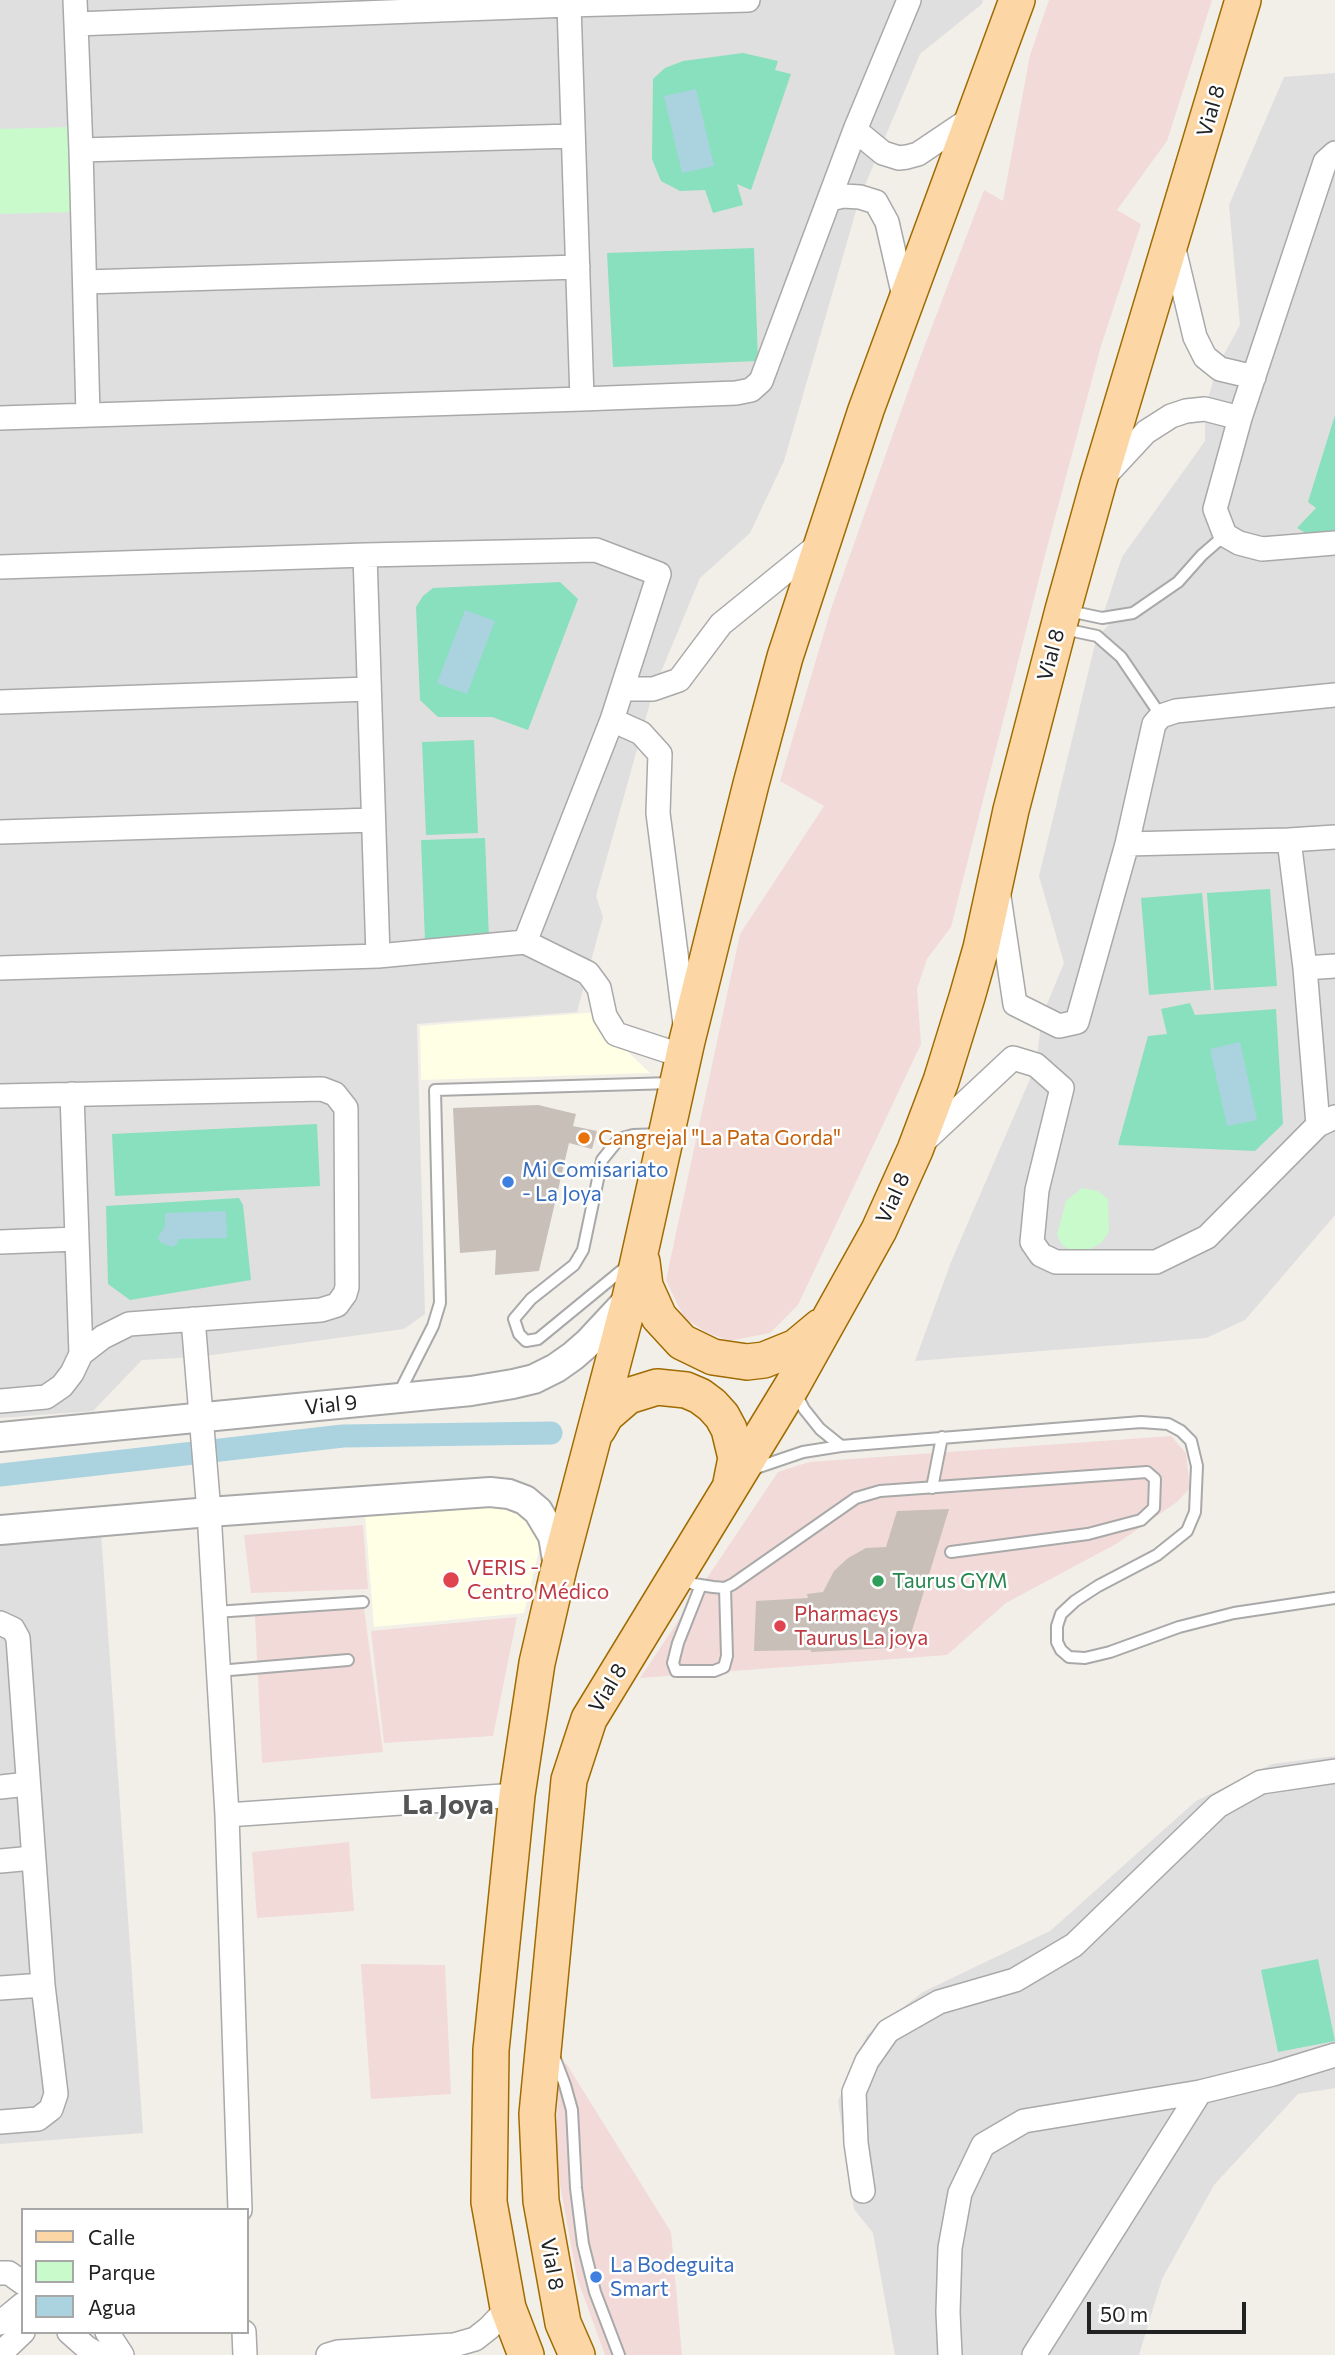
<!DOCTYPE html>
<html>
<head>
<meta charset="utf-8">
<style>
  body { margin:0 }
  #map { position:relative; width:1335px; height:2355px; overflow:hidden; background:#f2efe9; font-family:Commissioner,sans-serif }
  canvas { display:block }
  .legend { position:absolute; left:21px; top:2208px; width:228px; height:126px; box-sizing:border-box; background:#fff; border:2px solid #a7a7a7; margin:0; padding:9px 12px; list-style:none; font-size:21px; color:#222 }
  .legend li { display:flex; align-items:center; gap:14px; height:35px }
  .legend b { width:35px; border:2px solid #a7a7a7 }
  .scale { position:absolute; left:1087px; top:2302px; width:159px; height:32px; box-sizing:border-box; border:4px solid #222; border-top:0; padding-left:9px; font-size:21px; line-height:24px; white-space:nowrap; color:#222; -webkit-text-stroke:5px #fff; paint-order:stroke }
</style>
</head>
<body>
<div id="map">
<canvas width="1335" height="2355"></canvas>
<ul class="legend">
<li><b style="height:9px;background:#fcd6a4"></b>Calle</li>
<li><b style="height:19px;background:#c8facc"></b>Parque</li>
<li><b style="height:19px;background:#aad3df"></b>Agua</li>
</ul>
<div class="scale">50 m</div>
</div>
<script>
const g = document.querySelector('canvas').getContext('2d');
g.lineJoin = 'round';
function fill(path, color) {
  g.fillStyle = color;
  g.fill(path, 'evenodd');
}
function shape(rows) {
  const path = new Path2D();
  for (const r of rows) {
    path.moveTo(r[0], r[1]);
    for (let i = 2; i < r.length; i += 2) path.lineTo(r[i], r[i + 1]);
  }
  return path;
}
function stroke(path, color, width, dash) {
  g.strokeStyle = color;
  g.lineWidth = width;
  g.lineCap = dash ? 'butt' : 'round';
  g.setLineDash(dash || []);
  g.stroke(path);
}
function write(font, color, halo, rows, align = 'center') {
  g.font = font + ' Commissioner,sans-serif';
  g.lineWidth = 5;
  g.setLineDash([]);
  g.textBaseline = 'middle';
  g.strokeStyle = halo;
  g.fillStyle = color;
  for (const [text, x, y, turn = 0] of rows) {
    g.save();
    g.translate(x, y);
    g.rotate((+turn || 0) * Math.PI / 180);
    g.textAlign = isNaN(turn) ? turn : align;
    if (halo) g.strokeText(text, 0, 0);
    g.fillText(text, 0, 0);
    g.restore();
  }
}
const residential = shape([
  [0,0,983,0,982,4,920,54,860,197,784,461,750,533,700,578,654,689,596,896,603,917,577,1012,417,1024,425,1314,404,1329,197,1357,142,1360,93,1411,0,1418],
  [1335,73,1335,1215,1245,1320,1206,1338,915,1361,951,1262,1036,1065,1042,1016,1064,963,1039,876,1097,636,1109,625,1102,618,1122,557,1205,441,1205,409,1217,367,1240,325,1229,205,1284,77],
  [101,1532,143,2133,0,2144,0,1539],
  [1335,1756,1335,2088,1298,2094,1214,2185,1162,2279,1139,2355,895,2355,873,2233,854,2209,838,2101,867,2035,923,1992,1050,1931,1196,1801,1272,1764]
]);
const commercial = shape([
  [1049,0,1212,0,1167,141,1117,210,1141,224,1101,346,1045,555,951,927,927,959,917,989,921,1044,798,1305,770,1333,729,1341,706,1332,684,1318,666,1280,740,934,824,806,780,781,832,606,917,366,984,190,1003,201,1030,55],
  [1171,1436,1186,1453,1190,1488,1177,1502,1116,1544,1006,1603,947,1655,640,1678,778,1472,809,1462],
  [363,1525,368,1589,251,1593,244,1535],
  [364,1608,383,1752,262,1763,255,1616],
  [517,1617,493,1736,384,1743,371,1631],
  [349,1842,354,1911,257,1918,252,1852],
  [361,1964,445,1965,451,2094,371,2099],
  [566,2063,671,2232,682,2355,605,2355,577,2278,555,2157,558,2097,556,2074]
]);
const education = shape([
  [600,1012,610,1035,650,1073,421,1080,420,1026],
  [508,1501,529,1520,540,1546,524,1613,374,1627,365,1514]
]);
const park = shape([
  [70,127,72,212,0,214,0,129],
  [1082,1188,1098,1191,1108,1199,1109,1232,1101,1243,1086,1251,1073,1251,1062,1245,1057,1235,1066,1201]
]);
const pitch = shape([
  [743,53,778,61,775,70,791,74,751,190,737,184,743,205,713,213,705,190,680,191,661,181,652,159,653,79,665,68,683,61],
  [754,248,758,361,613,367,607,253],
  [1335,415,1335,540,1321,542,1297,528,1316,508,1308,502],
  [560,582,578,599,528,730,492,717,438,717,420,700,416,607,423,596,433,588],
  [474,740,478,833,426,835,422,742],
  [485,838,489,938,425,941,421,840],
  [1270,889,1277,986,1214,990,1207,893],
  [1202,893,1211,990,1149,995,1141,898],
  [1190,1003,1195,1015,1276,1009,1283,1124,1255,1151,1118,1145,1148,1036,1167,1034,1161,1009],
  [317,1124,320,1186,115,1196,112,1134],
  [239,1198,243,1205,251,1280,130,1300,108,1284,106,1206],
  [1318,1959,1335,2041,1278,2052,1261,1970]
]);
const water = shape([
  [696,89,714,166,682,173,664,96],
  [465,610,495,621,467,694,437,683],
  [1240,1042,1257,1120,1227,1126,1210,1049],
  [226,1211,227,1238,179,1239,177,1244,172,1247,160,1242,158,1237,165,1226,165,1213]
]);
const canal = shape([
  [0,1475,343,1436,551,1433]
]);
const building = shape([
  [538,1105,576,1114,573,1126,597,1131,592,1149,569,1143,539,1271,495,1275,496,1250,460,1253,453,1108],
  [949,1509,907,1647,811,1652,811,1650,754,1651,756,1601,808,1598,807,1594,823,1592,834,1571,848,1558,866,1548,886,1547,897,1511]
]);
const service = shape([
  [1069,611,1102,618,1133,613,1178,582,1202,555,1225,535],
  [1064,629,1097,636,1121,657,1161,716],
  [627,1266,538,1339,526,1341,519,1334,514,1319,531,1299,574,1265,583,1250,602,1160,619,1139,633,1135,663,1134],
  [795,1392,804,1409,820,1429,841,1446,1141,1422,1168,1424,1181,1431,1191,1441,1197,1466,1195,1512,1187,1531,1157,1555,1098,1586,1075,1601,1061,1614,1057,1626,1057,1642,1061,1650,1069,1657,1085,1658,1110,1652,1179,1627,1234,1613,1335,1598],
  [398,1395,433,1326,440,1303,435,1090,672,1083],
  [753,1469,803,1452,841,1446],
  [932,1488,942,1437],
  [679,1578,694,1584,713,1587,725,1588,733,1584,856,1498,880,1491,1147,1472,1155,1479,1154,1508,1141,1520,1088,1534,951,1552],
  [701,1585,678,1643,673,1663,676,1671,714,1671,724,1667,727,1656,725,1588],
  [215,1612,363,1602],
  [218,1671,348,1660],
  [554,2056,565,2085,572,2110,576,2188,583,2244,595,2292,619,2355]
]);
const minor = shape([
  [75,0,76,24,569,5,569,0],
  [76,24,81,150,573,136],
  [855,130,883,153,899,158,907,157,918,154,973,117],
  [81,150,88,415],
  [1335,153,1325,162,1240,418,1215,509,1225,535,1239,543,1262,549,1335,543],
  [830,199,843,196,860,197,876,202,887,222,905,301],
  [1173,245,1195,337,1205,357,1220,369,1254,377],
  [85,282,578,267],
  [582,399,569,5,748,0],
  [0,418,582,399,736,393,751,390,761,381,855,130,909,0],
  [1105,476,1146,432,1171,416,1186,411,1205,409,1240,418],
  [365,555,378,956],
  [0,567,365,555,596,550,659,574,612,720,525,942,378,956,0,968],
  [623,689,653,689,679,680,721,624,822,542],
  [0,702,369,689],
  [612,720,641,733,660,754,658,813,685,1024],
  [0,832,373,820],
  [1289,840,1335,837],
  [1127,844,1289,840,1305,968],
  [999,897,1015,1004,1059,1026,1077,1022,1127,844,1154,724,1161,716,1176,711,1335,695],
  [525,942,588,973,599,988,605,1016,616,1034,683,1056],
  [72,1094,81,1354],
  [0,1096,322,1089,335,1094,346,1108,347,1287,345,1294,337,1305,321,1310,129,1324,103,1337,81,1354,72,1373,62,1386,46,1397,0,1401],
  [1318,1125,1305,968,1335,966],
  [921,1144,1013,1058,1036,1065,1062,1088,1037,1190,1032,1242,1041,1255,1056,1262,1156,1262,1207,1237,1318,1125,1335,1117],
  [0,1242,77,1239],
  [193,1319,209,1512,227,1815,240,2210],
  [0,1623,13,1629,18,1638,43,1985,56,2094,51,2109,38,2119,0,2122],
  [0,1787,28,1784],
  [227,1815,517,1795],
  [0,1861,33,1858],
  [0,1988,43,1985],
  [863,2191,856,2143,854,2092,867,2061,888,2031,939,2002,1015,1980,1074,1945,1218,1806,1261,1782,1335,1771],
  [0,2273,9,2273,23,2283],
  [0,2323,23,2304],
  [69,2332,87,2348,99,2355],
  [107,2332,122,2355],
  [244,2332,245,2355],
  [0,2354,23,2332],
  [328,2355,338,2352,454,2345,475,2339,489,2328,508,2308],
  [950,2355,948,2312,950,2248,960,2193,983,2145,1024,2121,1200,2092,1273,2074,1335,2055],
  [1034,2355,1200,2092]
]);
const tertiary = shape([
  [0,1437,471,1391,513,1384,534,1379,556,1368,573,1356,589,1342,630,1298],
  [0,1530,209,1512,490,1492,509,1494,525,1500,538,1511,553,1536,558,1566]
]);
const primary = shape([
  [642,1262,645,1286,659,1317,682,1342,713,1357,747,1362,764,1360,796,1347,820,1327],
  [598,1429,606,1415,628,1396,657,1387,686,1390,700,1396,712,1405,722,1416,729,1429,736,1458,731,1483],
  [526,2355,508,2308,489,2202,491,2050,517,1795,537,1663,559,1568,630,1298,687,1041,751,784,785,657,866,410,1017,0],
  [577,2355,563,2323,541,2201,537,2114,569,1780,589,1719,792,1386,879,1230,915,1150,941,1081,967,997,981,948,1011,810,1063,610,1098,484,1243,0]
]);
const markers = [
  [584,1138,7,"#e8710a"],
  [508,1182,7,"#3f7fe0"],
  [451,1580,9,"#e0444e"],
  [878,1581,7,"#2e9e5b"],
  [780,1626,7,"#e0444e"],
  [596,2277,7,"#3f7fe0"]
];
const streetNames = [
  ["Vial 8",1211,111,-74],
  ["Vial 8",1051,655,-75],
  ["Vial 8",893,1198,-66],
  ["Vial 9",331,1405,-6],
  ["Vial 8",608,1688,-59],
  ["Vial 8",552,2264,80]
];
const foodNames = [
  ["Cangrejal \"La Pata Gorda\"",598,1138]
];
const shopNames = [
  ["Mi Comisariato",522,1170],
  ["- La Joya",522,1194],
  ["La Bodeguita",610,2265],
  ["Smart",610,2289]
];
const healthNames = [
  ["VERIS -",467,1568],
  ["Centro Médico",467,1592],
  ["Pharmacys",794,1614],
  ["Taurus La joya",794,1638]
];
const leisureNames = [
  ["Taurus GYM",892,1581]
];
const districtNames = [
  ["La Joya",448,1805]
];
fill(residential, '#e0dfdf');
fill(commercial, '#f2dad9');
fill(education, '#ffffe5');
fill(park, '#c8facc');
fill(pitch, '#88e0be');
fill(water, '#aad3df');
stroke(canal, '#aad3df', 23);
fill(building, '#c7bfb8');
stroke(service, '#a9a9a9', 14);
stroke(minor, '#a9a9a9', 26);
stroke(tertiary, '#a9a9a9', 32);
stroke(primary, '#a06b00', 38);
stroke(service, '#fff', 10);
stroke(minor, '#fff', 23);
stroke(tertiary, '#fff', 28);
stroke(primary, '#fcd6a4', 35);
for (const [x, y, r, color] of markers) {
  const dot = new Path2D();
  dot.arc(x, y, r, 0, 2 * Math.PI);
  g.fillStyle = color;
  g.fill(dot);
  stroke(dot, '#fff', 2.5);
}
write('21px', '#222', '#fff', streetNames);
write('21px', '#c56008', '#fff', foodNames, 'left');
write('21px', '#366cbe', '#fff', shopNames, 'left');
write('21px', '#be3a42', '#fff', healthNames, 'left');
write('21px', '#27864d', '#fff', leisureNames, 'left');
write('bold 28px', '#555', '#fff', districtNames);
</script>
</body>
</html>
